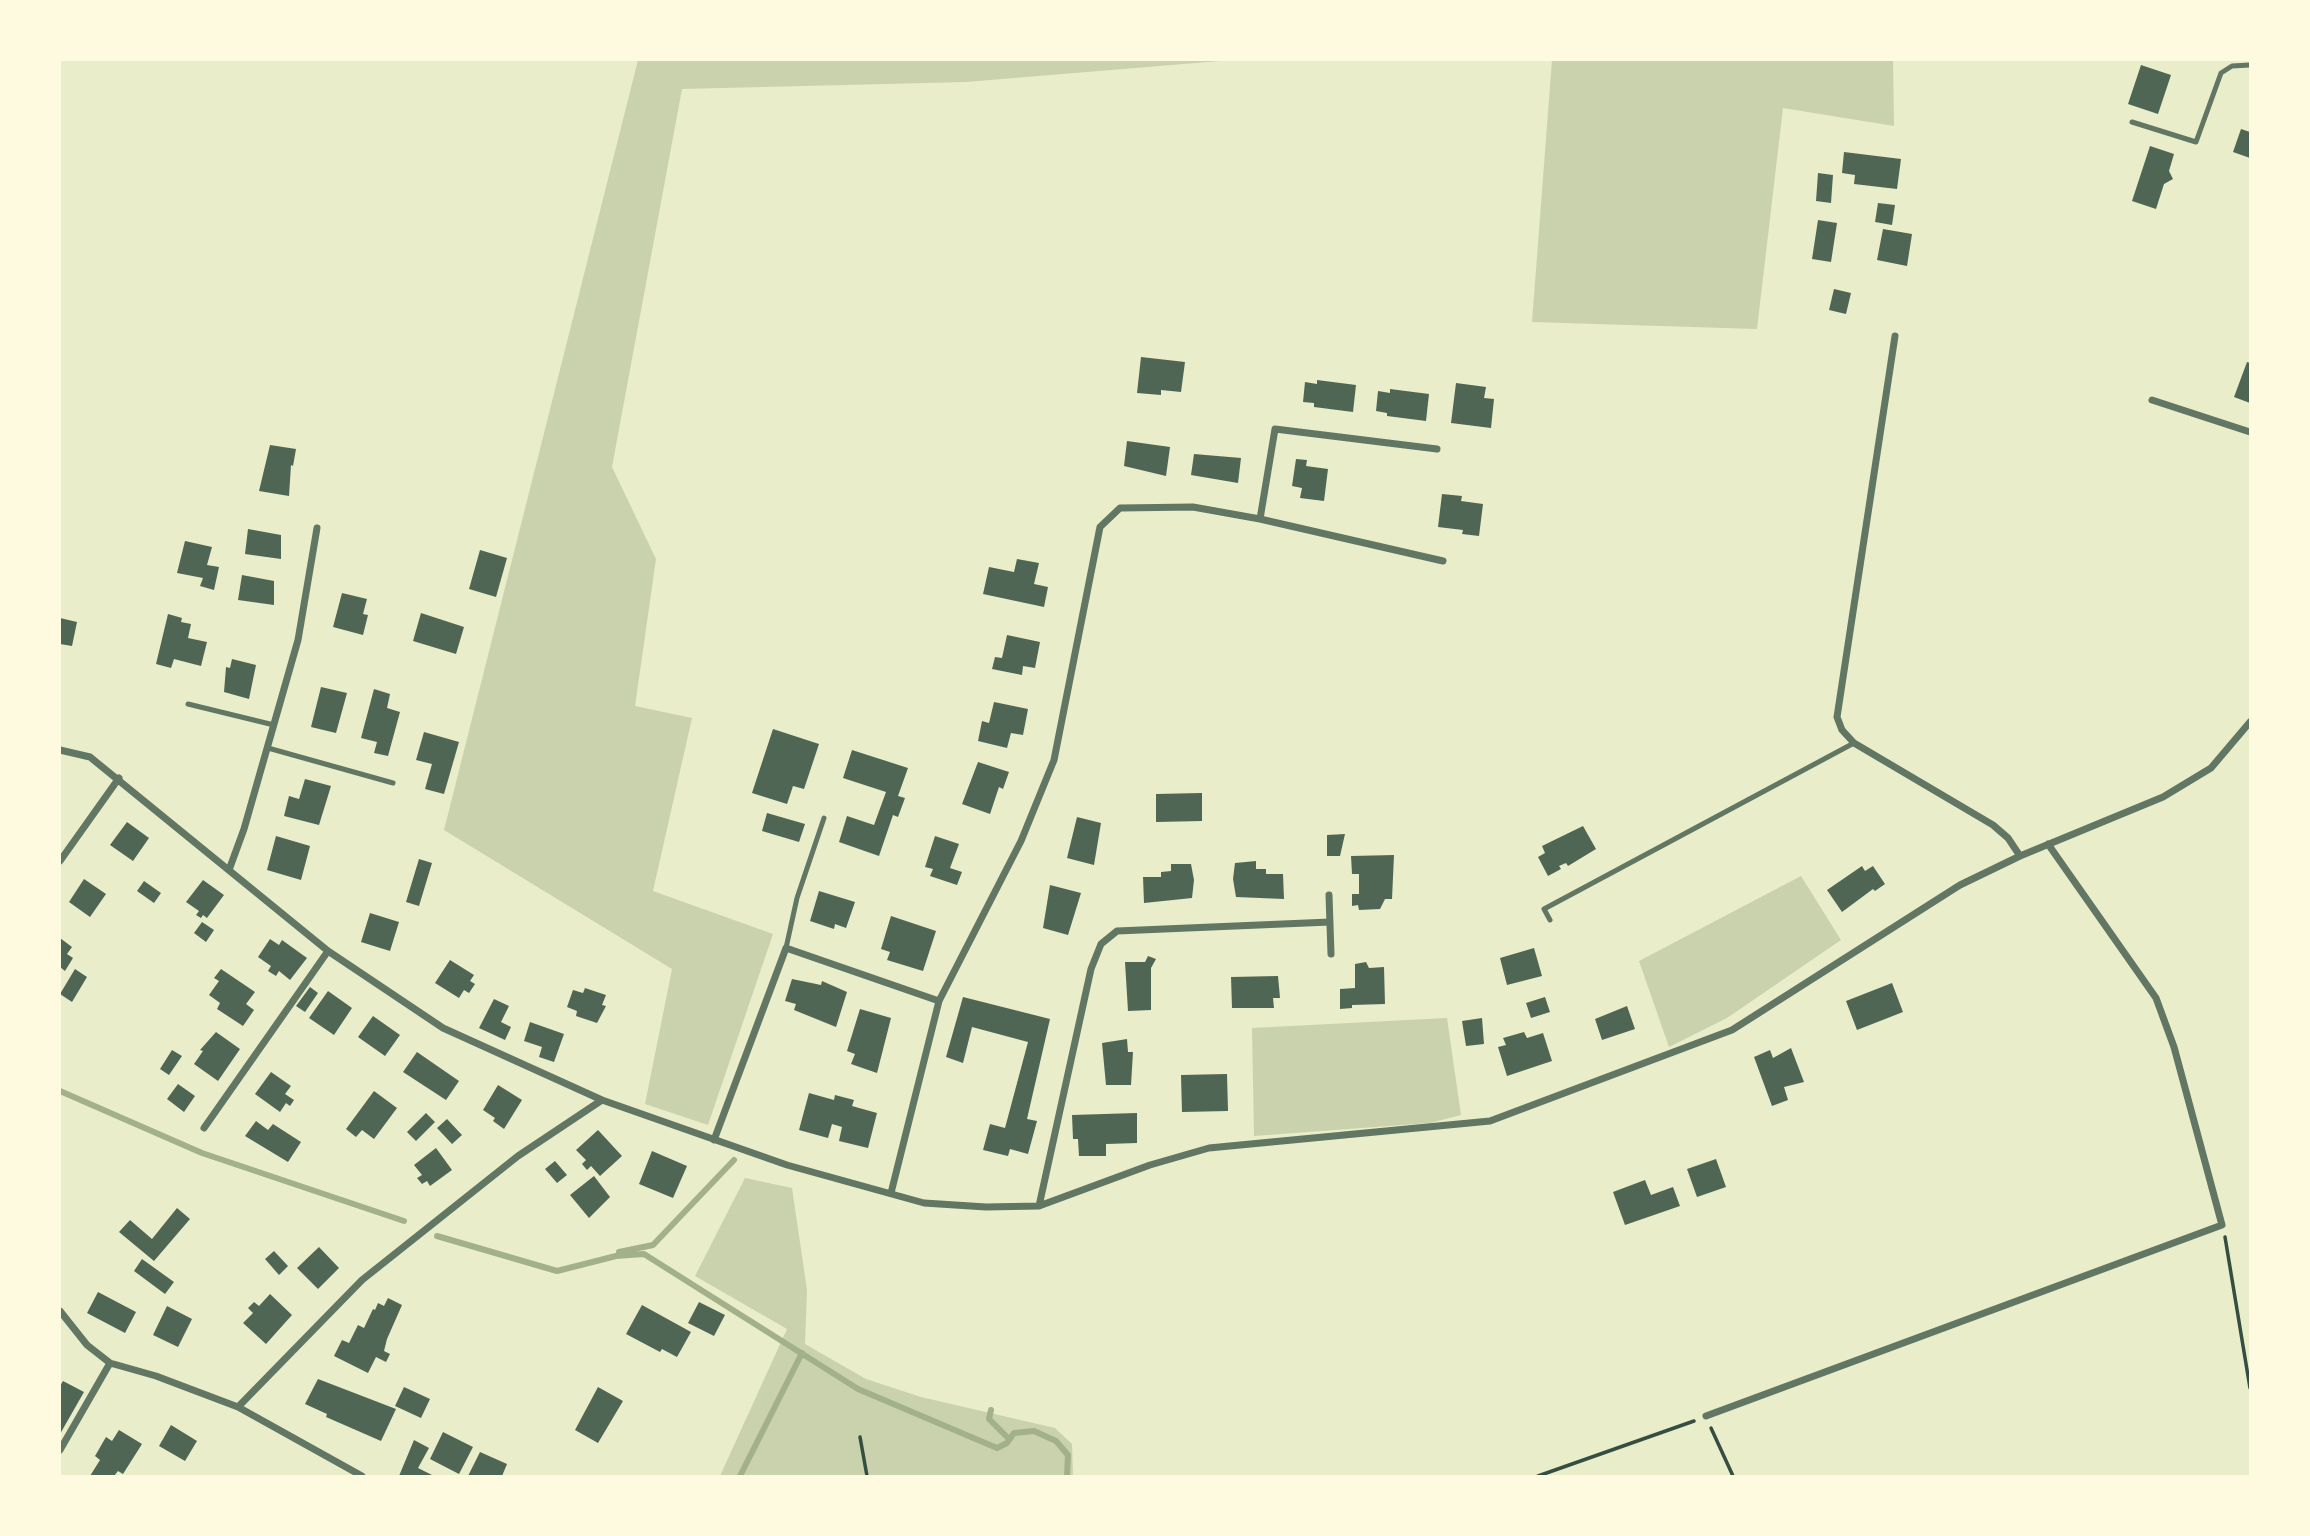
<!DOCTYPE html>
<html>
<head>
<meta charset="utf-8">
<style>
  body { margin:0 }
  #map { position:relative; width:2310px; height:1536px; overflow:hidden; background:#e9edc9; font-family:Signika,sans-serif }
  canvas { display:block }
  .frame { position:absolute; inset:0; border:61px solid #fefae0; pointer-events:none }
</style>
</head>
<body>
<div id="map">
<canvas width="2310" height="1536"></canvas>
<div class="frame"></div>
</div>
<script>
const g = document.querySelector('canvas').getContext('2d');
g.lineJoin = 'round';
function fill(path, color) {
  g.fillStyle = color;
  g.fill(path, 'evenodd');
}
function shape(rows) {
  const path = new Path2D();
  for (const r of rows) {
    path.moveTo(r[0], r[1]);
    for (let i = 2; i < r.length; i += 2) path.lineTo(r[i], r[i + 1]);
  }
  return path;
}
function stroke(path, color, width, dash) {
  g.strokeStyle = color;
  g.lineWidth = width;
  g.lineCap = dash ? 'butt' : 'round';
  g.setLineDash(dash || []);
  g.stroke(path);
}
const green = shape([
  [638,60,1232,60,966,82,682,89,612,467,656,559,635,706,692,718,653,891,773,934,708,1125,645,1104,672,969,444,830],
  [1552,60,1893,60,1894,126,1783,108,1757,329,1532,322],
  [1801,876,1841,940,1727,1018,1669,1047,1639,961],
  [1447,1018,1461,1115,1430,1123,1254,1136,1252,1028],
  [745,1178,792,1188,807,1290,805,1344,866,1379,921,1397,1055,1428,1072,1444,1073,1476,720,1476,787,1329,695,1276]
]);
const stream = shape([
  [60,1091,202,1153,404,1221],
  [437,1236,557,1271,616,1256,644,1254,858,1389,997,1448,1007,1443,1014,1433,1034,1431,1056,1441,1068,1455,1067,1476],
  [619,1252,653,1245,734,1160],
  [991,1410,989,1419,1009,1439],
  [740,1476,802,1353]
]);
const building = shape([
  [2141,65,2171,75,2158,114,2128,104],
  [2241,129,2250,132,2250,158,2233,152],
  [2150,146,2174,154,2169,171,2173,179,2164,184,2156,209,2132,201],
  [1844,152,1901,159,1897,189,1854,184,1855,175,1842,173],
  [1818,173,1833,175,1831,203,1816,201],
  [1878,203,1895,205,1892,225,1875,222],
  [1818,220,1837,223,1831,262,1812,259],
  [1883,229,1912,234,1907,266,1877,260],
  [1834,289,1851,293,1846,314,1829,310],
  [1141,357,1185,362,1181,392,1161,390,1161,395,1137,393],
  [2247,362,2250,363,2250,403,2234,397],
  [1317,380,1356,385,1353,412,1314,407,1314,403,1303,402,1305,382,1317,384],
  [1456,383,1486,387,1484,398,1494,399,1491,428,1451,423],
  [1390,389,1429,394,1426,421,1387,416,1387,413,1376,411,1378,391,1390,393],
  [1127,441,1170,447,1166,476,1124,466],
  [270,445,296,449,293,466,291,465,289,496,259,491],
  [1194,454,1241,458,1238,483,1191,475],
  [1296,459,1307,460,1306,466,1328,469,1324,501,1300,498,1302,488,1292,486],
  [1442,494,1462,496,1461,501,1483,504,1479,536,1462,534,1463,530,1438,527],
  [248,529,281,535,281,559,245,554],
  [185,541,212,547,207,565,219,567,214,590,200,586,203,578,177,573],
  [480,550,507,558,496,597,469,589],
  [1017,559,1039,563,1034,584,1048,587,1044,607,983,594,989,567,1014,572],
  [242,575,274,581,274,605,238,600],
  [342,593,367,599,363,614,368,615,363,635,333,627],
  [421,613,464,627,456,654,413,641],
  [168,614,182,618,181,622,191,624,188,638,207,642,201,666,174,659,171,668,156,664],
  [60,618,77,622,72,646,60,644],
  [1007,635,1040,642,1035,668,1023,666,1022,675,992,669,995,657,1002,658],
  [232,659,256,665,249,699,224,692,226,667,230,668],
  [321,687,347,693,336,733,311,727],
  [374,689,390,694,387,708,400,712,388,756,374,753,377,742,361,738],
  [994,702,1028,709,1023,735,1011,733,1007,748,978,741,982,721,989,723],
  [773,729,819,744,804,789,793,786,787,804,752,793],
  [424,732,459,742,444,794,425,789,432,764,416,760],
  [852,750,908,768,898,796,905,798,898,817,893,815,879,856,839,842,847,816,874,825,886,792,843,778],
  [978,762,1009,772,1003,789,999,787,990,814,962,804],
  [305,779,331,786,319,825,284,816,289,796,299,799],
  [1202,793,1202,821,1156,822,1156,794],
  [767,813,805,824,799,842,762,831],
  [1077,817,1101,823,1094,865,1067,858],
  [127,822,149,838,133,861,110,845],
  [1583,826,1596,849,1568,866,1566,863,1559,866,1561,869,1548,876,1538,857,1545,853,1542,846],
  [1345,834,1340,856,1327,856,1327,835],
  [276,836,310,846,301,880,267,870],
  [935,836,959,844,950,868,962,872,957,885,930,876,933,869,925,867],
  [1394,855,1392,899,1385,899,1380,909,1359,910,1358,905,1352,906,1352,894,1359,894,1359,874,1352,874,1351,856],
  [419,859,432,863,419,906,406,902],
  [1256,861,1256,869,1266,869,1266,874,1283,874,1284,899,1236,897,1233,879,1235,863],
  [1171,864,1191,864,1194,880,1192,898,1144,903,1143,877,1161,877,1161,872,1171,871],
  [1862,866,1865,871,1873,866,1885,884,1875,891,1873,889,1842,912,1827,890],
  [84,879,106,894,90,917,69,902],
  [203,880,224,895,207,918,203,915,201,918,196,915,199,911,186,902],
  [144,881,161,893,154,903,137,891],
  [1050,885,1081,893,1068,935,1043,928],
  [819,891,855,902,846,928,835,924,834,929,810,921],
  [370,913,399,922,390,951,361,942],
  [891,916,936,931,923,971,887,960,890,952,881,949],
  [202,922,214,930,206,942,194,933],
  [60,938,72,947,67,954,73,958,65,971,60,967],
  [270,939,279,945,282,940,307,958,290,980,279,971,276,976,268,971,271,966,258,957],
  [1534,948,1542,976,1507,985,1500,958],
  [1148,956,1156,959,1151,968,1151,1010,1128,1011,1125,962,1145,962],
  [450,960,474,975,470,981,475,984,469,993,464,990,459,998,435,983],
  [1366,962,1369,968,1384,967,1385,1004,1352,1005,1352,1008,1340,1009,1340,989,1355,988,1355,964],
  [75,969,87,977,72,1002,60,994],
  [221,969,255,992,246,1004,254,1010,243,1026,217,1009,220,1003,209,995,219,981,214,978],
  [1278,976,1280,998,1273,998,1274,1008,1232,1008,1231,977],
  [792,979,821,985,822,981,847,992,836,1027,794,1010,796,1004,785,1001],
  [1892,983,1903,1012,1857,1030,1846,1001],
  [310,987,318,993,305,1012,296,1006],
  [585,988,606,995,602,1005,606,1006,597,1023,576,1016,577,1011,567,1007,573,990,583,993],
  [328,991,352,1008,334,1035,309,1018],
  [963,997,1050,1019,1027,1119,1037,1121,1028,1154,1010,1149,1008,1156,983,1150,990,1124,1005,1128,1028,1042,972,1027,963,1063,946,1057],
  [1545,997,1550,1012,1531,1018,1526,1003],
  [494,999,509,1006,501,1022,511,1027,505,1040,479,1028],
  [1627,1006,1635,1029,1602,1040,1595,1019],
  [860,1009,891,1018,877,1073,851,1064,855,1054,847,1051],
  [373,1016,400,1035,385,1056,358,1037],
  [1482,1018,1484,1044,1466,1046,1462,1021],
  [530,1022,564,1034,554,1062,539,1057,542,1047,524,1041],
  [216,1032,240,1049,218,1081,194,1064,203,1051,200,1050],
  [1524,1032,1527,1038,1543,1033,1552,1061,1507,1076,1498,1047,1506,1045,1503,1038],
  [1127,1039,1128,1052,1133,1052,1131,1085,1106,1085,1102,1043],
  [1791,1048,1804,1082,1784,1087,1788,1100,1772,1106,1754,1057,1770,1050,1773,1058],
  [172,1050,182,1056,169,1075,160,1069],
  [417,1052,459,1081,446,1100,403,1072],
  [271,1072,291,1086,285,1094,294,1100,290,1106,286,1103,280,1112,255,1094],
  [1227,1074,1228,1111,1182,1112,1181,1075],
  [178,1084,195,1096,184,1112,167,1099],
  [498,1085,522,1100,504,1129,493,1121,495,1118,483,1110],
  [374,1091,397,1108,374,1139,362,1130,356,1137,346,1129],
  [809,1093,834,1100,835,1095,854,1100,852,1106,877,1113,868,1148,839,1141,842,1127,832,1124,828,1138,799,1130],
  [426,1113,435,1122,416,1141,407,1132],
  [1137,1113,1137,1143,1106,1144,1106,1156,1079,1156,1078,1139,1073,1139,1072,1115],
  [447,1119,462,1135,452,1144,437,1128],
  [256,1121,268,1130,273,1124,301,1142,288,1162,245,1136],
  [598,1130,622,1156,600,1176,591,1166,587,1170,582,1164,586,1160,576,1150],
  [436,1148,452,1170,430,1186,427,1181,422,1184,417,1178,422,1175,414,1165],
  [652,1151,687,1166,673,1198,639,1184],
  [1716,1159,1726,1187,1697,1197,1687,1169],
  [555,1161,567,1175,557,1183,545,1169],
  [594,1176,610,1197,589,1218,570,1195],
  [1645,1180,1651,1195,1673,1187,1680,1206,1625,1225,1613,1192],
  [177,1208,190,1219,154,1261,119,1232,130,1220,152,1239],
  [319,1247,339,1268,318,1289,297,1268],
  [274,1251,288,1266,279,1275,265,1259],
  [142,1259,174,1282,165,1294,134,1271],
  [98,1292,136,1312,125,1333,87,1313],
  [270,1294,292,1315,266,1344,243,1323,253,1313,248,1308,254,1302,259,1306],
  [388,1298,402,1305,387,1339,384,1351,390,1354,386,1362,376,1357,368,1373,334,1356,342,1340,349,1343,358,1325,364,1328,373,1309,375,1310,378,1303,384,1306],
  [699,1302,725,1315,714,1336,688,1323],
  [642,1305,691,1332,677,1357,662,1349,660,1352,626,1334],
  [167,1306,192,1319,178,1347,153,1335],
  [318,1379,396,1409,381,1441,326,1417,327,1414,305,1404],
  [63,1381,84,1392,60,1434,60,1386],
  [404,1387,430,1399,421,1418,395,1406],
  [598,1387,623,1401,598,1443,575,1430],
  [171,1425,197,1441,185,1461,159,1446],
  [119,1430,142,1444,123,1474,118,1471,114,1476,90,1476,100,1460,95,1456,106,1437,112,1441],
  [443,1432,473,1447,459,1474,430,1459],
  [414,1440,429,1448,418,1468,434,1476,399,1476],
  [480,1452,507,1464,502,1476,468,1476]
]);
const path = shape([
  [2225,1237,2250,1388],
  [1711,1428,1733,1476],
  [860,1437,867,1476],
  [1538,1476,1694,1421]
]);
const service = shape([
  [2132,122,2196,142,2221,73,2232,66,2250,65],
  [188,704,274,725],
  [268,748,393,783],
  [1550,920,1544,909,1854,743],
  [786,948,797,898,824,818]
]);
const minor = shape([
  [1895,336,1837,717,1842,730,1854,743,1993,825,2008,838,2020,856],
  [2152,400,2250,432],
  [1260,519,1443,561],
  [60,750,90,757,328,951,443,1028,602,1100,787,1165,924,1203,986,1207,1039,1206,1150,1165,1209,1148,1490,1121,1732,1030,1960,885,2020,856,2163,797,2211,768,2250,722],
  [60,861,119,778],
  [229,870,244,829,298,640,317,528],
  [1329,895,1331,954],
  [204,1128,328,951],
  [714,1140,786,948,939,1001],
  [891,1193,939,1001,1021,841,1054,760,1100,527,1120,508,1193,507,1260,519,1275,429,1437,449],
  [1039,1206,1091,969,1101,944,1117,931,1330,922],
  [60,1311,87,1345,110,1363,156,1376,238,1407,362,1476],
  [238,1407,362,1280,518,1156,602,1100],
  [1706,1416,2222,1225,2174,1047,2156,998,2048,844],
  [60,1450,110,1363]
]);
fill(green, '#cad2ad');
stroke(stream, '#a3b18a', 6);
fill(building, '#4f6655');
stroke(path, '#344e41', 3.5);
stroke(service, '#617663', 5);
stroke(minor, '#617663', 7);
</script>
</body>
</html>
